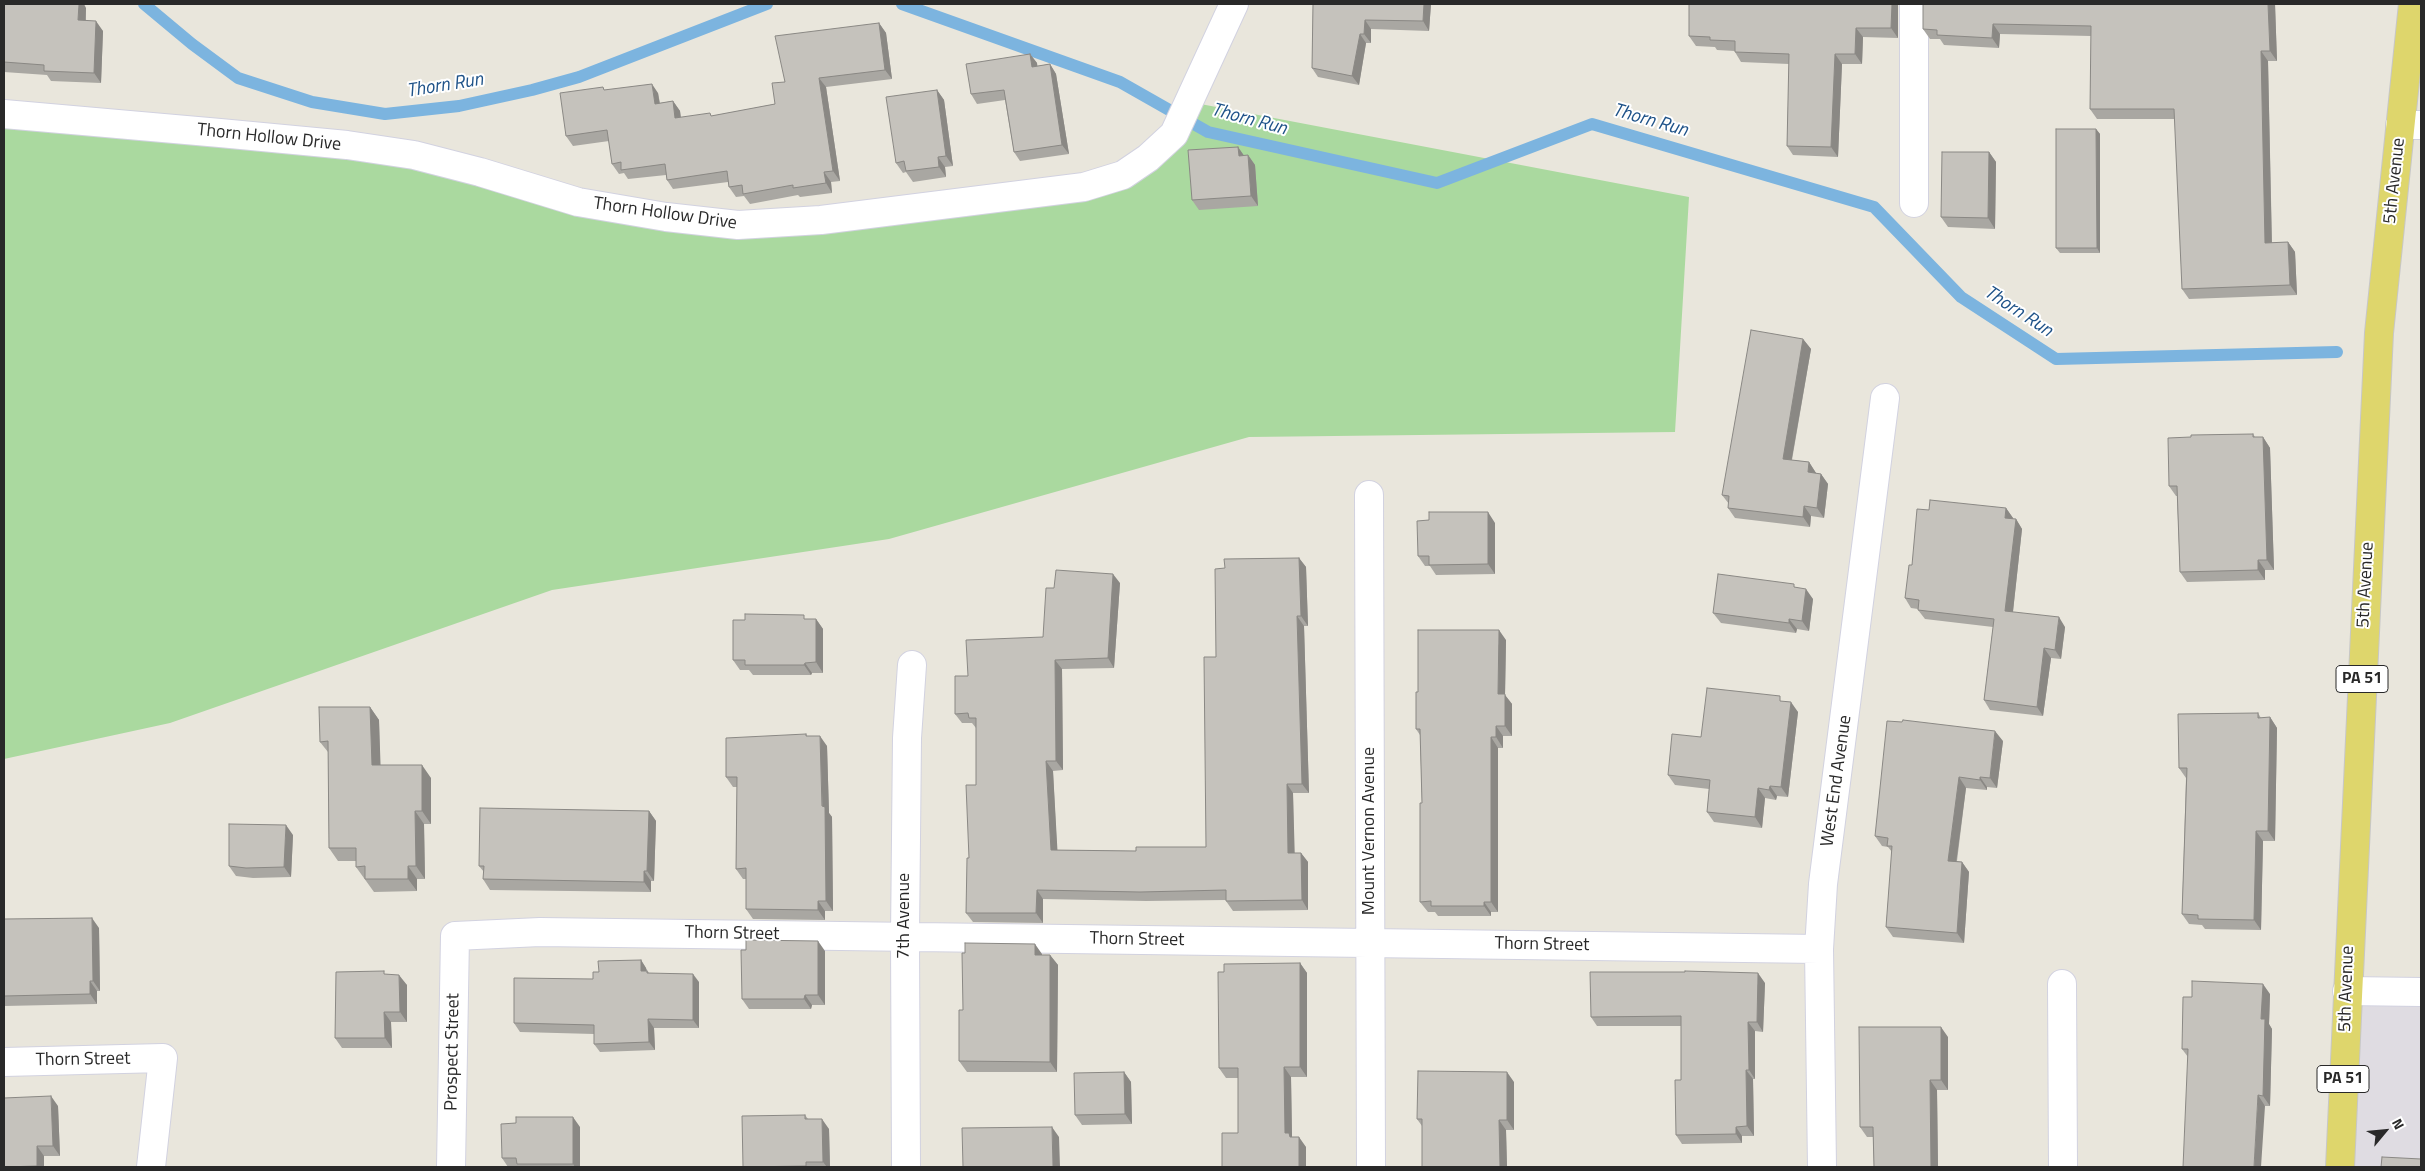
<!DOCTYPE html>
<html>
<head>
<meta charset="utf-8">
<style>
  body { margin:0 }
  #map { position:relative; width:2425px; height:1171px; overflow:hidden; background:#e9e6dc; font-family:"Titillium Web",sans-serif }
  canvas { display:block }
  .frame { position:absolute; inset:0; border:5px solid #292929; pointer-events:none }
  .north { position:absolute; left:2360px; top:1106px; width:50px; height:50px; -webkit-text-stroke:4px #fff; paint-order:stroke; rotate:62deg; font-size:14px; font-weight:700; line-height:20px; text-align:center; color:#292929 }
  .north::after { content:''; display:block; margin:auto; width:18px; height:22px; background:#292929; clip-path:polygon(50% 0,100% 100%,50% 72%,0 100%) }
</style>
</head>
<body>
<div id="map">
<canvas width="2425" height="1171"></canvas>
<div class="frame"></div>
<div class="north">N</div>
</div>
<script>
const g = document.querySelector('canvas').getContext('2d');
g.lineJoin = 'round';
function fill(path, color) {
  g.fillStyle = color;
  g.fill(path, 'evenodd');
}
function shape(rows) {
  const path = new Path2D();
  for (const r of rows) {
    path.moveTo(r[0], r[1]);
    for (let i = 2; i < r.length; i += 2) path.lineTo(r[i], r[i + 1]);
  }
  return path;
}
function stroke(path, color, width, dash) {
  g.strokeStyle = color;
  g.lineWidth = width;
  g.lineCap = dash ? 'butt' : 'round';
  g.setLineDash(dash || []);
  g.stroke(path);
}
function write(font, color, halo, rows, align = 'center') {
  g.font = font + ' "Titillium Web",sans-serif';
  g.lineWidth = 4;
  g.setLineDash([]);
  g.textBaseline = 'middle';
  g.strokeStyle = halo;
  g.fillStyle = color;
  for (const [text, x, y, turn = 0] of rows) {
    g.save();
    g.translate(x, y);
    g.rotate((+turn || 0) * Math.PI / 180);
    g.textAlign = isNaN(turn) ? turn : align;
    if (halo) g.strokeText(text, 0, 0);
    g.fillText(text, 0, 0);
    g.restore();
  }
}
const industrial = shape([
  [2347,991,2421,992,2421,1167,2340,1167]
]);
const green = shape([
  [1190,102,1689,197,1675,432,1249,437,889,539,552,590,170,723,4,759,4,114,220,133,738,225,1123,175]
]);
const stream = shape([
  [144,4,192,44,238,78,312,102,385,114,459,106,532,90,579,77,767,4],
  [902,4,1120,82,1208,132,1437,183,1592,124,1874,207,1961,297,2056,359,2337,352]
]);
const minor = shape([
  [1914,4,1914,203],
  [4,114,220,133,347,145,414,155,480,172,578,202,666,217,738,225,821,220,1084,187,1123,175,1148,158,1174,134,1234,4],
  [2400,125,2421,125],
  [1369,495,1371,1167],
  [2062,984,2063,1167],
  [2347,991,2421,992],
  [4,1062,163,1058,151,1167],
  [451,1167,455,936,540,932,1819,949],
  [906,1167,905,937,907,738,912,665],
  [1822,1167,1819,949,1823,884,1885,398]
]);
const major = shape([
  [2340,1167,2379,333,2413,4]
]);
const wall = shape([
  [4,4,86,8,86,21,103,31,101,83,51,81,47,75,4,72],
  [1313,4,1431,4,1429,31,1371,29,1371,43,1366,43,1359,85,1318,77,1312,68],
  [1689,4,1898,4,1898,38,1863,37,1862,64,1842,64,1838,157,1793,155,1787,146,1789,64,1741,62,1735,52,1735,51,1717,50,1715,47,1696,46,1689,36],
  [1923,4,2297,4,2275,4,2277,61,2268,61,2272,243,2288,242,2295,252,2297,295,2189,299,2182,289,2175,119,2097,119,2090,109,2091,36,2000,34,1999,48,1944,45,1940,39,1930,39,1923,29],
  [879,23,886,33,892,79,826,87,840,181,831,182,832,193,800,197,798,195,750,204,744,196,736,197,729,187,728,182,673,189,667,180,666,175,628,179,624,173,619,174,612,164,609,141,573,146,566,136,605,90,658,93,660,103,673,101,680,111,681,118,712,116,775,104,785,82],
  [1030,54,1037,63,1037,66,1050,64,1056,74,1069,154,1020,161,1014,152,1005,100,977,104,971,94],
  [937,90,944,100,953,166,945,167,946,177,913,182,906,172,903,173,896,163],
  [2096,129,2100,134,2100,253,2060,253,2056,248],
  [1238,147,1244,156,1248,155,1255,165,1258,206,1199,210,1192,200],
  [1989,152,1996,162,1995,229,1948,227,1941,217],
  [1803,339,1811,349,1792,460,1809,462,1816,473,1821,474,1828,484,1824,518,1811,516,1810,527,1735,518,1728,508,1729,504,1722,495],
  [2253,434,2255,437,2263,437,2270,448,2274,570,2265,570,2265,580,2187,582,2180,572,2177,496,2176,496,2169,486,2191,437],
  [2006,508,2013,518,2013,519,2016,519,2022,529,2013,612,2065,627,2061,659,2051,658,2043,716,1990,710,1984,700,1993,627,1925,619,1918,610,1918,609,1911,608,1905,598,1912,565,1929,510],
  [1495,523,1495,574,1436,575,1430,566,1425,566,1418,556],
  [1299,558,1306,567,1308,626,1304,626,1309,793,1293,793,1294,853,1301,853,1308,862,1308,910,1233,911,1226,901,1226,900,1146,901,1043,899,1043,923,973,922,966,913,969,858,976,785,976,728,972,723,962,723,955,714,968,676,1043,637,1054,588,1120,583,1114,668,1062,669,1063,770,1053,771,1057,850,1136,851,1206,847,1216,657,1225,568],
  [1796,588,1813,599,1809,631,1797,629,1796,633,1721,623,1713,613],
  [807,619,816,619,823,629,823,673,812,673,811,675,753,675,749,670,740,670,733,660],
  [1506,640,1505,695,1512,704,1512,736,1503,736,1503,748,1498,748,1498,912,1491,912,1491,916,1438,916,1435,912,1428,912,1420,902,1422,803,1420,735,1416,729,1418,692],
  [1784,702,1798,712,1788,797,1777,796,1776,800,1765,798,1762,828,1714,822,1707,812,1709,789,1675,785,1668,775,1701,737],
  [370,707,379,720,380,765,431,778,431,824,424,824,425,879,417,879,417,891,374,892,356,867,356,861,338,861,329,848,328,752,320,742],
  [2258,713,2261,718,2270,717,2277,728,2275,841,2263,841,2261,930,2205,929,2202,925,2189,924,2182,914,2186,778,2179,768],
  [806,734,807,736,827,746,829,813,832,817,833,911,825,911,825,920,753,919,746,909,746,879,743,879,736,869,737,787,733,787,726,777],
  [2003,741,1997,788,1987,787,1987,790,1966,788,1957,861,1962,862,1969,872,1964,943,1893,937,1886,927,1892,852,1888,847,1882,846,1875,836],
  [649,811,656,821,654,881,651,881,651,892,490,890,483,879,484,872,479,866],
  [293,835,291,877,253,878,236,876,229,866],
  [4,919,99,928,100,991,97,991,97,1004,4,1006],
  [825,951,825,1005,812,1005,811,1009,749,1009,742,999],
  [1042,955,1050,955,1058,965,1057,1072,967,1072,959,1061,963,1010],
  [641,960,649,973,699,982,699,1028,654,1028,655,1050,600,1052,594,1044,594,1034,520,1032,514,1023,593,979,599,972],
  [1300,963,1307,973,1307,1077,1291,1077,1292,1137,1306,1147,1238,1133,1238,1078,1226,1078,1219,1068],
  [387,974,407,985,407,1022,391,1022,392,1048,342,1048,335,1038],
  [1765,983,1763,1032,1755,1031,1755,1079,1753,1079,1754,1136,1742,1136,1742,1143,1682,1144,1676,1135,1681,1080,1681,1026,1597,1026,1591,1017],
  [2270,994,2269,1024,2272,1029,2270,1106,2265,1106,2188,1057,2182,1049,2192,997],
  [1948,1037,1948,1090,1937,1090,1938,1167,1874,1167,1873,1137,1867,1137,1860,1127],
  [1124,1072,1131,1082,1132,1124,1082,1125,1075,1115],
  [1514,1082,1514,1130,1506,1130,1507,1167,1422,1167,1422,1126,1417,1119],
  [58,1106,60,1156,44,1156,44,1167,4,1167],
  [805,1115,808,1119,829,1129,830,1167,743,1167],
  [516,1123,580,1127,580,1167,508,1167,502,1158]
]);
const shadedWall = shape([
  [79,4,84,4,86,8,85,31,78,20],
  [1424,4,1431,4,1429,31,1423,21],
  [1892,4,1898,4,1898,38,1891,28],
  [2268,4,2275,4,2277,61,2270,51],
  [1365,20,1371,29,1371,43,1364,34],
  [96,21,103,31,101,83,94,73],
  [879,23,886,33,892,79,885,70],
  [1993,24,2000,34,1999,48,1992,38],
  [1856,28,1863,37,1862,64,1855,54],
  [1360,34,1366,43,1359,85,1352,76],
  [2261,51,2268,61,2272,253,2265,243],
  [1030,54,1037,63,1039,76,1032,67],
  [1835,54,1842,64,1838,157,1831,147],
  [1050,64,1056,74,1069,154,1062,145],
  [819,78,826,87,840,181,833,171],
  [652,84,658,93,661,113,655,104],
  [937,90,944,100,953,166,946,156],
  [673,101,680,111,682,128,675,118],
  [2096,129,2100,134,2100,253,2097,248],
  [1238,147,1245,157,1239,156],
  [1989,152,1996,162,1995,229,1988,218],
  [1248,155,1255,165,1258,206,1251,196],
  [938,157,945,167,946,177,939,167],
  [824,172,831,182,832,193,826,183],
  [2288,242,2295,252,2297,295,2290,285],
  [1803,339,1811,349,1790,469,1783,459],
  [2263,437,2270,448,2274,570,2267,560],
  [1809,462,1816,473,1815,482,1808,472],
  [1821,474,1828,484,1824,518,1817,508],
  [1804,506,1811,516,1810,527,1803,517],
  [2006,508,2013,518,2011,527,2005,518],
  [1488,512,1495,523,1495,574,1488,564],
  [2016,519,2022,529,2012,620,2005,611],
  [1299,558,1306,567,1308,626,1301,616],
  [2258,560,2265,570,2265,580,2258,570],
  [1113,574,1120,583,1114,668,1108,658],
  [1806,589,1813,599,1809,631,1802,621],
  [1297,616,1304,626,1309,793,1302,784],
  [2059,617,2065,627,2061,659,2055,650],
  [816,619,823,629,823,673,816,662],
  [1789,619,1797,629,1796,633,1789,623],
  [1499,630,1506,640,1505,695,1512,704,1512,736,1505,726,1498,694],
  [2044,648,2051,658,2043,716,2037,707],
  [1055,660,1062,669,1063,770,1056,761],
  [805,663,812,673,811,675,804,665],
  [1791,702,1798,712,1788,797,1781,787],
  [370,707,379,720,381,778,372,765],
  [2270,717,2277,728,2275,841,2268,831],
  [1496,726,1503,736,1503,748,1496,737],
  [1995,731,2003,741,1997,788,1990,778],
  [820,736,827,746,829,813,832,817,833,911,826,901],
  [1491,737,1498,748,1498,912,1491,902],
  [1046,761,1053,771,1058,860,1051,850],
  [422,765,431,778,431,824,422,811],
  [1959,777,1966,788,1955,871,1948,861],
  [1980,777,1987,787,1987,790,1980,780],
  [1287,784,1293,793,1295,863,1288,853],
  [1770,786,1777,796,1776,800,1769,790],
  [1758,788,1765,798,1762,828,1755,817],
  [415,811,424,824,425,879,416,866],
  [649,811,656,821,654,881,647,871],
  [286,825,293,835,291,877,284,867],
  [2256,831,2263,841,2261,930,2254,920],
  [1301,853,1308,862,1308,910,1302,900],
  [1962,862,1969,872,1964,943,1957,933],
  [408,866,417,879,417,891,408,879],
  [644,871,651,881,651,892,644,882],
  [1037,890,1043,899,1043,923,1036,913],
  [818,901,825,911,825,920,818,910],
  [1484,902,1491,912,1491,916,1484,906],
  [92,918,99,928,100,991,93,981],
  [818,941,825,951,825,1005,818,995],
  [1035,944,1042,954,1042,965,1035,955],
  [1050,955,1058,965,1057,1072,1050,1062],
  [641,960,646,968,647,979,641,971],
  [1300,963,1307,973,1307,1077,1300,1067],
  [1758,973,1765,983,1763,1032,1757,1022],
  [693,974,699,982,699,1028,693,1020],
  [399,975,407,985,407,1022,400,1012],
  [90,981,97,991,97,1004,90,994],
  [2263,984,2270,994,2269,1024,2272,1029,2270,1106,2263,1096,2261,1019],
  [805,995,812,1005,811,1009,804,999],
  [384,1012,391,1022,392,1048,385,1038],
  [648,1019,654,1028,655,1050,649,1042],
  [1748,1022,1755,1031,1755,1079,1749,1070],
  [1941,1027,1948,1037,1948,1090,1941,1080],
  [1284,1067,1291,1077,1292,1137,1296,1143,1285,1133],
  [1746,1070,1753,1079,1754,1136,1747,1126],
  [1124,1072,1131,1082,1132,1124,1125,1114],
  [1507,1072,1514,1082,1514,1130,1507,1120],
  [1930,1080,1937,1090,1938,1167,1931,1167],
  [2258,1095,2265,1106,2261,1167,2254,1167],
  [51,1096,58,1106,60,1156,53,1146],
  [573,1117,580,1127,580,1167,575,1167,573,1164],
  [822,1119,829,1129,830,1167,827,1167,823,1162],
  [1499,1120,1506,1130,1507,1167,1500,1167],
  [1052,1127,1059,1137,1060,1167,1053,1167],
  [1736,1127,1742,1136,1742,1143,1736,1134],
  [1299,1137,1306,1147,1306,1167,1299,1167],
  [37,1146,44,1156,44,1167,38,1167,37,1166]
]);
const building = shape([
  [4,4,79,4,78,20,96,21,94,73,44,71,44,65,4,62,4,4],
  [1313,4,1424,4,1423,21,1365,20,1364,34,1360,34,1352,76,1312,68,1313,4],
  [1689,4,1892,4,1891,28,1856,28,1855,54,1835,54,1831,147,1787,146,1789,54,1735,52,1735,41,1710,40,1710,37,1689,36,1689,4],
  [1923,4,2268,4,2270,51,2261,51,2265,243,2288,242,2290,285,2182,289,2174,109,2090,109,2091,26,1993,24,1992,38,1937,35,1937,30,1923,29,1923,4],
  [879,23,885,70,819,78,833,171,824,172,826,183,793,188,793,185,743,194,742,185,729,187,727,171,667,180,665,164,621,170,621,162,612,164,607,130,566,136,560,93,603,87,604,90,652,84,655,104,673,101,675,118,710,113,711,116,775,104,772,83,785,82,775,36,879,23],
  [1030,54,1032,67,1050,64,1062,145,1014,152,1004,90,971,94,966,64,1030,54],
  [937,90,946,156,938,157,939,167,906,171,904,161,896,163,886,97,937,90],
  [2056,129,2096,129,2097,248,2056,248,2056,129],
  [1238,147,1239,156,1248,155,1251,196,1192,200,1188,150,1238,147],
  [1942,152,1989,152,1988,218,1941,217,1942,152],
  [1751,330,1803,339,1783,459,1809,462,1808,472,1821,474,1817,508,1804,506,1803,517,1728,508,1729,496,1722,495,1751,330],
  [2253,434,2253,437,2263,437,2267,560,2258,560,2258,570,2180,572,2177,486,2169,486,2168,438,2191,437,2191,435,2253,434],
  [1930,500,2006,508,2005,518,2016,519,2005,611,2059,617,2055,650,2044,648,2037,707,1984,700,1994,619,1918,610,1919,600,1905,598,1909,565,1912,565,1917,509,1929,510,1930,500],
  [1429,512,1488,512,1488,564,1429,565,1429,556,1418,556,1417,521,1429,520,1429,512],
  [1299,558,1301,616,1297,616,1302,784,1287,784,1288,853,1301,853,1302,900,1226,901,1226,890,1140,892,1037,890,1036,913,966,913,967,858,969,858,966,785,976,785,976,718,969,718,968,713,955,714,955,676,968,676,966,640,1043,637,1046,588,1054,588,1056,570,1113,574,1108,658,1055,660,1056,761,1046,761,1051,850,1136,851,1136,847,1206,847,1204,657,1216,657,1215,569,1225,568,1224,559,1299,558],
  [1718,574,1794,584,1794,587,1806,589,1802,621,1789,619,1789,623,1713,613,1718,574],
  [745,614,804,615,804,619,816,619,816,662,805,663,804,665,745,665,745,660,733,660,733,620,745,620,745,614],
  [1418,630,1499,630,1498,694,1505,694,1505,726,1496,726,1496,737,1491,737,1491,902,1484,902,1484,906,1431,906,1431,901,1420,902,1420,803,1422,803,1420,729,1416,729,1416,692,1418,692,1418,630],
  [1707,688,1780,696,1780,701,1791,702,1781,787,1770,786,1769,790,1758,788,1755,817,1707,812,1710,780,1668,775,1672,734,1701,737,1707,688],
  [319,707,370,707,372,765,422,765,422,811,415,811,416,866,408,866,408,879,365,879,365,866,356,867,356,848,329,848,328,741,320,742,319,707],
  [2258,713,2258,718,2270,717,2268,831,2256,831,2254,920,2198,919,2198,915,2182,914,2187,768,2179,768,2178,714,2258,713],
  [1903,720,1995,731,1990,778,1980,777,1980,780,1959,777,1948,861,1962,862,1957,933,1886,927,1892,846,1887,846,1888,838,1875,836,1887,721,1902,722,1903,720],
  [806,734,806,736,820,736,822,806,825,807,826,901,818,901,818,910,746,909,746,868,736,869,737,777,726,777,726,738,806,734],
  [480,808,649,811,647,871,644,871,644,882,483,879,484,866,479,866,480,808],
  [229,824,286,825,284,867,246,868,229,866,229,824],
  [92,918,93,981,90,981,90,994,4,996,4,919,92,918],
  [746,940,818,941,818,995,805,995,804,999,742,999,741,950,746,950,746,940],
  [965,943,1035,944,1035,955,1050,955,1050,1062,959,1061,959,1010,963,1010,962,953,965,953,965,943],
  [641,960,641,971,647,971,647,973,693,974,693,1020,648,1019,649,1042,594,1044,594,1025,514,1023,514,978,593,979,593,972,599,972,598,961,641,960],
  [1300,963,1300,1067,1284,1067,1285,1133,1289,1133,1290,1137,1299,1137,1299,1167,1222,1167,1222,1133,1238,1133,1238,1068,1219,1068,1218,972,1224,972,1224,964,1300,963],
  [384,971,384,974,399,975,400,1012,384,1012,385,1038,335,1038,336,972,384,971],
  [1685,971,1758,973,1757,1022,1748,1022,1749,1070,1746,1070,1747,1126,1736,1127,1736,1134,1676,1135,1675,1080,1681,1080,1681,1016,1591,1017,1590,972,1685,972,1685,971],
  [2192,981,2263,984,2261,1019,2265,1019,2263,1096,2258,1095,2254,1167,2183,1167,2188,1049,2182,1049,2183,997,2192,997,2192,981],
  [1859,1027,1941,1027,1941,1080,1930,1080,1931,1167,1874,1167,1873,1127,1860,1127,1859,1027],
  [1418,1071,1507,1072,1507,1120,1499,1120,1500,1167,1422,1167,1422,1119,1417,1119,1418,1071],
  [1124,1072,1125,1114,1075,1115,1074,1073,1124,1072],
  [51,1096,53,1146,37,1146,37,1166,4,1167,4,1098,51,1096],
  [805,1115,805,1119,822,1119,823,1162,806,1162,806,1166,743,1167,742,1116,805,1115],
  [516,1117,573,1117,573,1164,517,1164,516,1158,502,1158,501,1124,516,1123,516,1117],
  [1052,1127,1053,1167,963,1167,962,1128,1052,1127],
  [2382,1157,2421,1159,2421,1167,2381,1167,2382,1157]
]);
const shields = [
  [2362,679,52],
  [2343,1079,52]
];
const shieldNames = [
  ["PA 51",2362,679],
  ["PA 51",2343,1079]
];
const streetNames = [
  ["Thorn Hollow Drive",269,138,6],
  ["5th Avenue",2395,181,-84],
  ["Thorn Hollow Drive",665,214,8],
  ["5th Avenue",2366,585,-87],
  ["West End Avenue",1837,781,-82],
  ["Mount Vernon Avenue",1370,831,-90],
  ["7th Avenue",905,916,-90],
  ["Thorn Street",732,934,1],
  ["Thorn Street",1137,940,1],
  ["Thorn Street",1542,945,1],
  ["5th Avenue",2347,989,-88],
  ["Prospect Street",453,1052,-89],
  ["Thorn Street",83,1060,-1]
];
const waterNames = [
  ["Thorn Run",445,86,-9],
  ["Thorn Run",1249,120,15],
  ["Thorn Run",1650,121,16],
  ["Thorn Run",2018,312,33]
];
fill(industrial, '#dfdce2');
fill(green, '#aad99f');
stroke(stream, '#7cb4df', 12);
stroke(minor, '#d2d2e0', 30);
stroke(major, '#c7c7c7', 30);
stroke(minor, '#fff', 28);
stroke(major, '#ded66c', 28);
fill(wall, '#a9a7a2');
fill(shadedWall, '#8a8884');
fill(building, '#c5c2bc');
stroke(building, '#8a8884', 1);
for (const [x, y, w] of shields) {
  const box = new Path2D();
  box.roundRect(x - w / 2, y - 13.5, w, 27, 4);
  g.fillStyle = '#fff';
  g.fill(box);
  stroke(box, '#292929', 1);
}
write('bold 16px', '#292929', null, shieldNames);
write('18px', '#292929', '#fff', streetNames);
write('italic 19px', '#1e5288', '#fff', waterNames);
</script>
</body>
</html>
